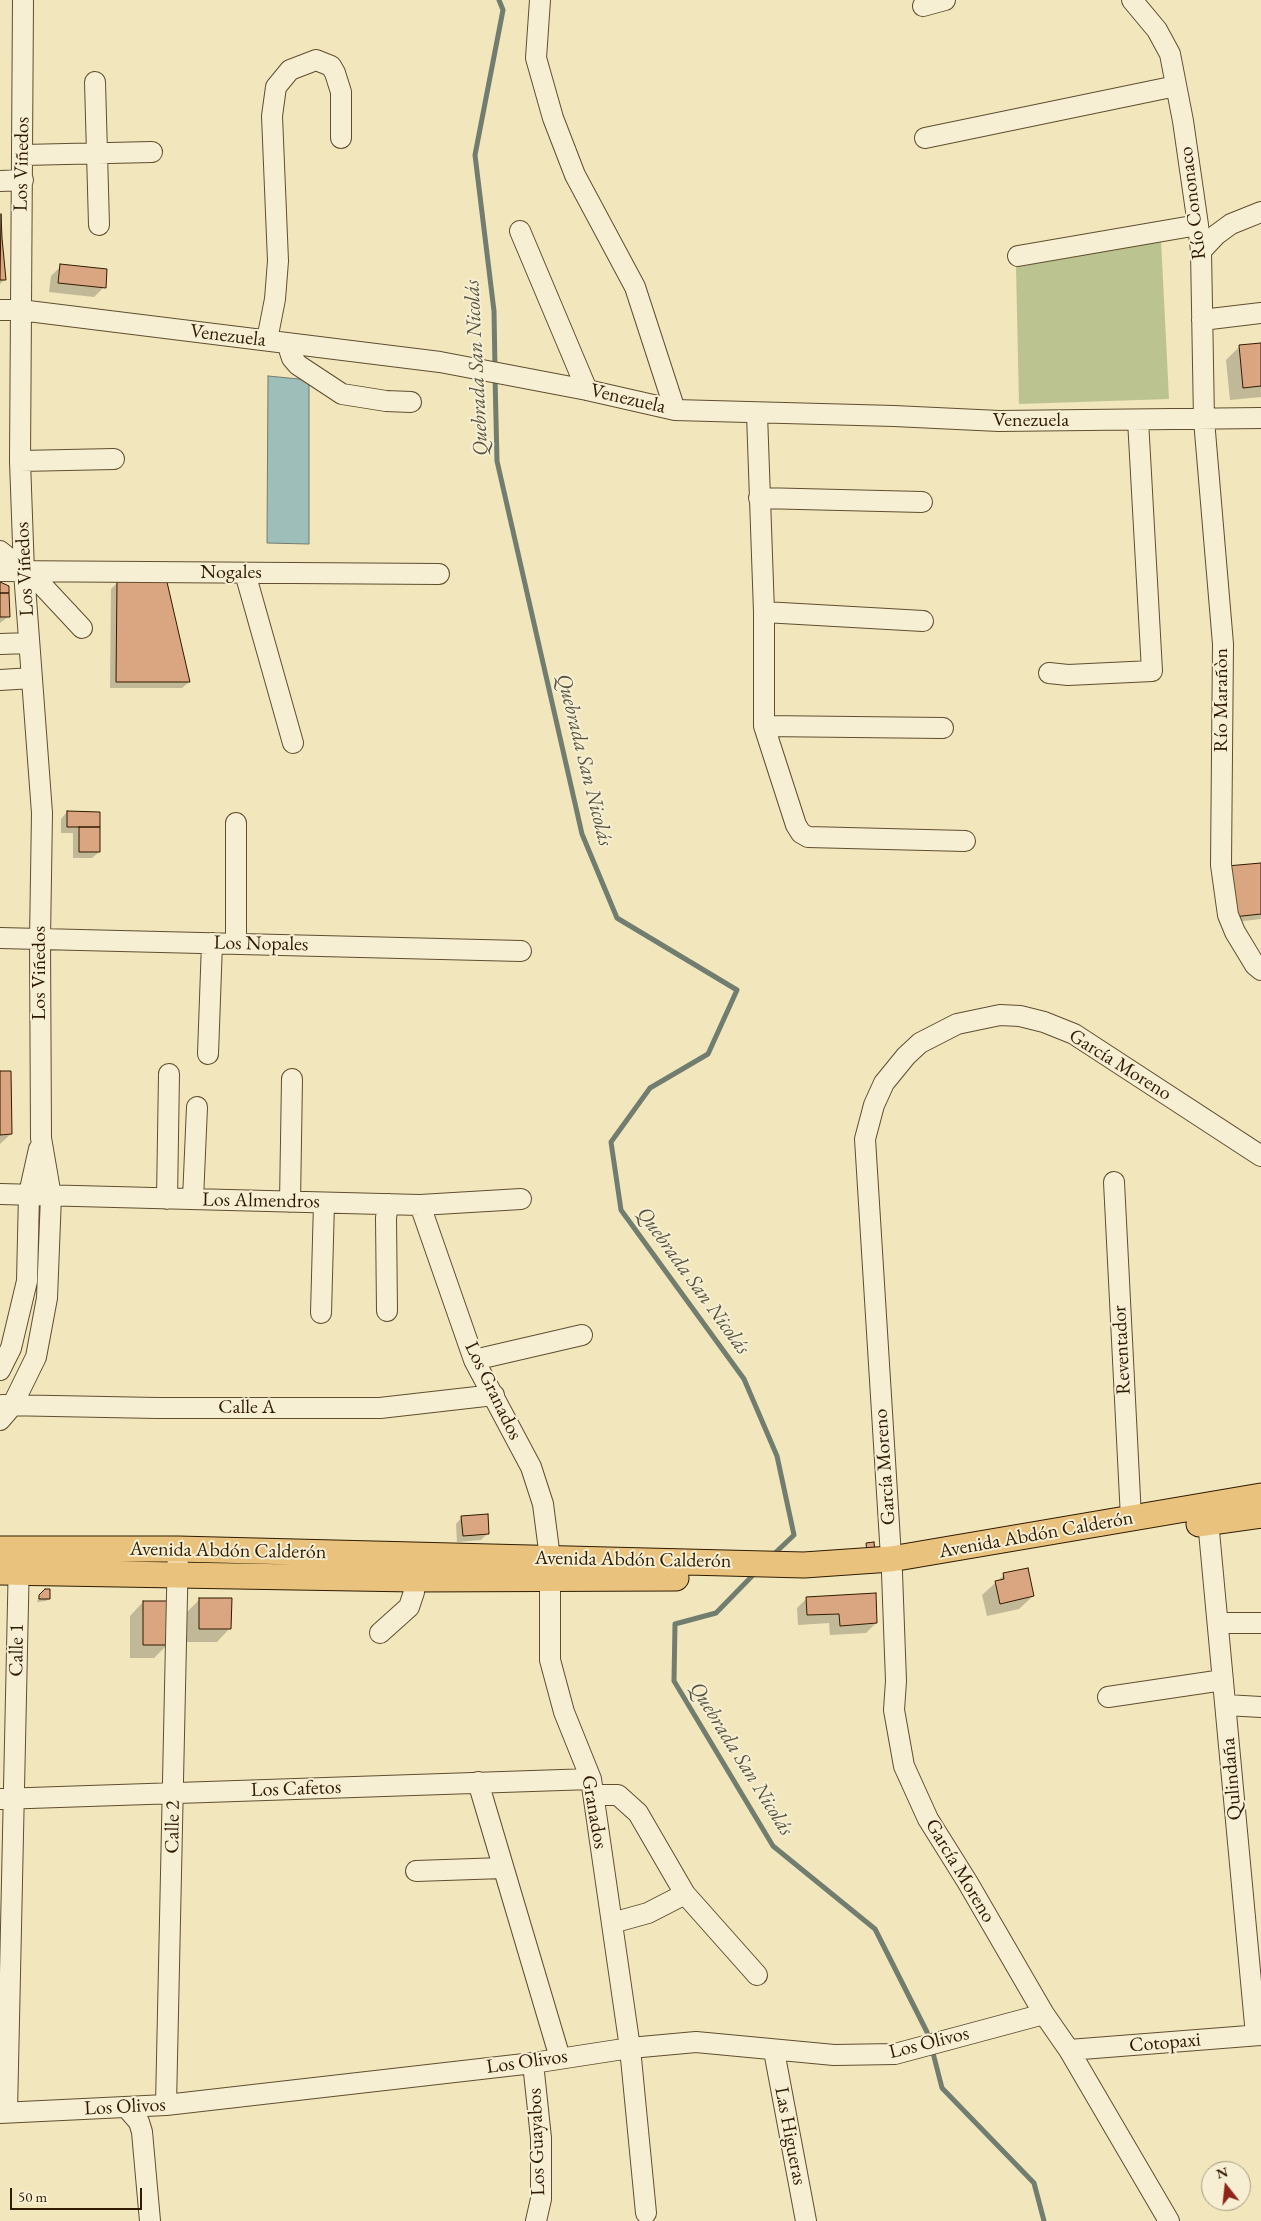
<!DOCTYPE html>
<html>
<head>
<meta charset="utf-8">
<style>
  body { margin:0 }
  #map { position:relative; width:1261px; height:2221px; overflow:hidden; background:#f2e6bd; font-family:"EB Garamond",serif }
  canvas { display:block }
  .north { position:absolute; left:1201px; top:2161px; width:50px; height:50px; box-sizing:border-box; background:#f7efd4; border:1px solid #a79a7f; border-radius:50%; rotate:344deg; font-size:14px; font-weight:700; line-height:20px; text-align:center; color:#2f1b00 }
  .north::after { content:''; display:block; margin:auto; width:18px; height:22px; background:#8f2418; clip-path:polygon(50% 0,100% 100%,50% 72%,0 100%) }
  .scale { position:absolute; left:10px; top:2188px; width:132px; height:22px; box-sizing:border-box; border:2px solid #2f1b00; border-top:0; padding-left:6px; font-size:15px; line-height:18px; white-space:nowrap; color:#2f1b00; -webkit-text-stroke:4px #f7efd4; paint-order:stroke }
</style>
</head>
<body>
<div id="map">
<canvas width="1261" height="2221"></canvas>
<div class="north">N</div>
<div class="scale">50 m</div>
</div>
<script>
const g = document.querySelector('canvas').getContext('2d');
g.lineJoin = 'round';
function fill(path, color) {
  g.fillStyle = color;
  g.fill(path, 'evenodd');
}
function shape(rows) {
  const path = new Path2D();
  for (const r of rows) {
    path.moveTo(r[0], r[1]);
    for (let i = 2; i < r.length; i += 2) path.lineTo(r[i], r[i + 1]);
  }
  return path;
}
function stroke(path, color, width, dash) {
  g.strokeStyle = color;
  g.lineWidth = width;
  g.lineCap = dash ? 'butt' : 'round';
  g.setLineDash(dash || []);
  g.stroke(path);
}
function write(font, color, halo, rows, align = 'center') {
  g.font = font + ' "EB Garamond",serif';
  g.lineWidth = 4;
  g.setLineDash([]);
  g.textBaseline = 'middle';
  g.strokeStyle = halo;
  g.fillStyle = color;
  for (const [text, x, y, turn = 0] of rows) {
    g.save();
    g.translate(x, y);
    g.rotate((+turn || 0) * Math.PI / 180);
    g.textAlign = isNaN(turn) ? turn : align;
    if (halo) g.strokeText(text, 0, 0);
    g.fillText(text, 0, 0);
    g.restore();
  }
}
const green = shape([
  [1161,240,1169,399,1019,404,1016,267]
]);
const water = shape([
  [268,376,309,380,309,544,267,543,268,376]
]);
const shadow = shape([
  [0,221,5,279,0,284],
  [61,266,104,287,94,297,49,292,51,276],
  [1261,344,1261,397,1230,400,1226,360,1240,346],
  [0,583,9,616,0,623],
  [117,583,189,682,182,688,110,688,111,589],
  [67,812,99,813,99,852,92,858,73,858,73,833,61,833,61,819],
  [1261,864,1261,919,1226,923],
  [0,1072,11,1134,0,1144],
  [462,1517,488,1533,481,1540,457,1542,456,1524],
  [1004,1575,1033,1596,1019,1609,987,1616,982,1595],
  [39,1595,49,1599,46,1601,37,1602],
  [807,1598,876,1623,866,1633,830,1635,829,1623,798,1625,797,1608],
  [200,1599,230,1628,217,1642,186,1642,186,1613],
  [143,1602,167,1645,154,1658,130,1658,130,1616]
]);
const stream = shape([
  [495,369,494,311,475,155,503,10,499,0],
  [495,377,497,461,582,834,617,918,737,990,708,1054,650,1088,611,1142,621,1210,744,1379,777,1456,794,1535,772,1556],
  [757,1571,716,1613,675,1624,674,1681,773,1846,875,1929,927,2032,929,2041],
  [932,2049,942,2088,1034,2183,1044,2221]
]);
const building = shape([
  [1,214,2,238,6,280,0,280,1,214],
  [60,264,107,269,106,288,58,283,60,264],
  [1261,343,1261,386,1243,388,1239,345,1261,343],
  [117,581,167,582,190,682,116,682,117,581],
  [0,582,9,586,9,593,0,593,0,582],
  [0,593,9,593,10,617,0,617,0,593],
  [67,811,100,812,100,827,67,827,67,811],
  [79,827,100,827,100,852,79,852,79,827],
  [1261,863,1261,914,1233,917,1227,866,1261,863],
  [0,1071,11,1071,12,1134,0,1135,0,1071],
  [488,1514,489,1534,463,1536,461,1516,488,1514],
  [874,1542,875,1552,867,1553,866,1543,874,1542],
  [1028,1568,1034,1596,1000,1604,995,1581,1004,1579,1003,1573,1028,1568],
  [45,1589,50,1589,50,1599,39,1599,39,1595,45,1589],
  [876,1593,877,1623,840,1626,839,1614,807,1615,806,1597,876,1593],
  [199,1598,232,1598,231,1629,199,1629,199,1598],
  [143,1601,168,1601,168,1645,143,1645,143,1601]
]);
const minor = shape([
  [540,0,536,58,553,118,575,175,635,287,675,410],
  [1132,0,1157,30,1170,54,1183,121,1198,225,1201,251,1204,420,1223,644,1221,865,1228,915,1235,932,1255,965,1261,970],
  [923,6,945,0],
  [95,82,99,225],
  [925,138,1176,86],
  [23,155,152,152],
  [0,181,23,180],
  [520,231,587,390],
  [1201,251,1216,235,1231,224,1261,212],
  [1018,256,1198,225],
  [0,310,20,310,440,362,587,390,675,410,894,416,999,421,1261,418],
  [1202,320,1261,313],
  [267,340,275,299,278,261,272,116,276,87,290,70,316,60,331,66,335,73,341,92,341,138],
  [287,343,292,358,298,365,342,394,386,401,411,402],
  [757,414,764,612,764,726,796,825,801,833,808,837,965,841],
  [20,461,114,459],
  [759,498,922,502],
  [0,551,40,583,82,628],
  [0,571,439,574],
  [245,573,293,743],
  [764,612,923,621],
  [0,644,29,643],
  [1049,673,1068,675,1152,671,1138,420],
  [0,680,32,678],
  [764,726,943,728],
  [0,938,521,951],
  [236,943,236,823],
  [208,1054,212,943],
  [1114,1182,1131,1518],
  [0,1194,420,1205,521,1199],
  [167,1199,169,1074],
  [193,1199,197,1107],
  [290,1202,292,1079],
  [420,1205,474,1360,531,1467,543,1504,550,1558,550,1660,564,1712,591,1779,630,2048,646,2213],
  [387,1311,386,1218,388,1204],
  [321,1313,324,1203],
  [474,1360,582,1335],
  [0,1370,11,1348,27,1281,29,1194,39,1149],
  [2,1405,157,1408,380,1408,494,1395],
  [0,1420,12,1406,36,1357,47,1298,51,1196,41,1138,40,939,42,813,24,572,20,461,23,0],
  [1207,1510,1256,2035],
  [1218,1623,1261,1623],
  [380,1633,409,1607,414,1592,413,1579],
  [1108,1697,1223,1680],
  [1226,1705,1261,1707],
  [478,1782,560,2058],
  [594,1795,618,1795,638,1813,685,1894,757,1975],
  [0,1799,591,1779],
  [416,1871,503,1868],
  [612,1923,648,1913,685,1894],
  [1069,2050,1261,2035],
  [774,2051,806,2221],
  [533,2063,541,2138,541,2199,536,2221],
  [166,2105,178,1549],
  [126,2107,139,2122,142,2132,150,2221],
  [7,2112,19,1557],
  [0,2113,166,2105,533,2063,630,2048,696,2042,834,2055,895,2054,1044,2014],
  [1169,2221,1069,2050,1044,2014,968,1883,928,1819,904,1766,894,1710,896,1681,892,1573,865,1139,874,1105,884,1083,906,1056,920,1043,957,1024,1000,1015,1020,1016,1044,1022,1074,1034,1261,1156]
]);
const major = shape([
  [1199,1524,1261,1515],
  [0,1549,178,1549,804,1565,891,1559,1261,1496],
  [0,1572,413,1579,676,1578]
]);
const streetNames = [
  ["Los Viñedos",22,164,-89],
  ["Río Cononaco",1193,203,-97],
  ["Venezuela",228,336,7],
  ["Venezuela",628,399,13],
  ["Venezuela",1031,421],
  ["Los Viñedos",25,569,-93],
  ["Nogales",231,573],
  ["Río Marañòn",1222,700,-90],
  ["Los Nopales",261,944,1],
  ["Los Viñedos",40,973,-90],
  ["García Moreno",1120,1065,32],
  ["Los Almendros",261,1201,1],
  ["Reventador",1122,1350,-93],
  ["Los Granados",493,1391,64],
  ["Calle A",247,1408],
  ["García Moreno",885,1467,-94],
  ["Avenida Abdón Calderón",1036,1535,-10],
  ["Avenida Abdón Calderón",228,1551,1],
  ["Avenida Abdón Calderón",633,1560,1],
  ["Calle 1",17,1650,-89],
  ["Qulindaña",1232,1779,-95],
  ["Los Cafetos",296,1789,-2],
  ["Granados",594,1812,80],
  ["Calle 2",173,1827,-89],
  ["García Moreno",960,1871,59],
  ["Los Olivos",929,2043,-14],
  ["Cotopaxi",1165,2043,-5],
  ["Los Olivos",527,2062,-8],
  ["Los Olivos",125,2107,-3],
  ["Las Higueras",790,2136,79],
  ["Los Guayabos",537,2142,-92]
];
const waterNames = [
  ["Quebrada San Nicolás",477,368,-93],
  ["Quebrada San Nicolás",584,760,76],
  ["Quebrada San Nicolás",693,1281,54],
  ["Quebrada San Nicolás",741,1759,58]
];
fill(green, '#bbc490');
fill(water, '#9dbeb9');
stroke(water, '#717d6f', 1);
fill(shadow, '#0003');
stroke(stream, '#717d6f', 5);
fill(building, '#daa682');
stroke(building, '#2f1b00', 1);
stroke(minor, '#604e2f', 22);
stroke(major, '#2f1b00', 27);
stroke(minor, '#f7efd4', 20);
stroke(major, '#e9c37e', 25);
write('20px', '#2f1b00', '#f7efd4', streetNames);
write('italic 21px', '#565441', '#f7efd4', waterNames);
</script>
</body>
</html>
